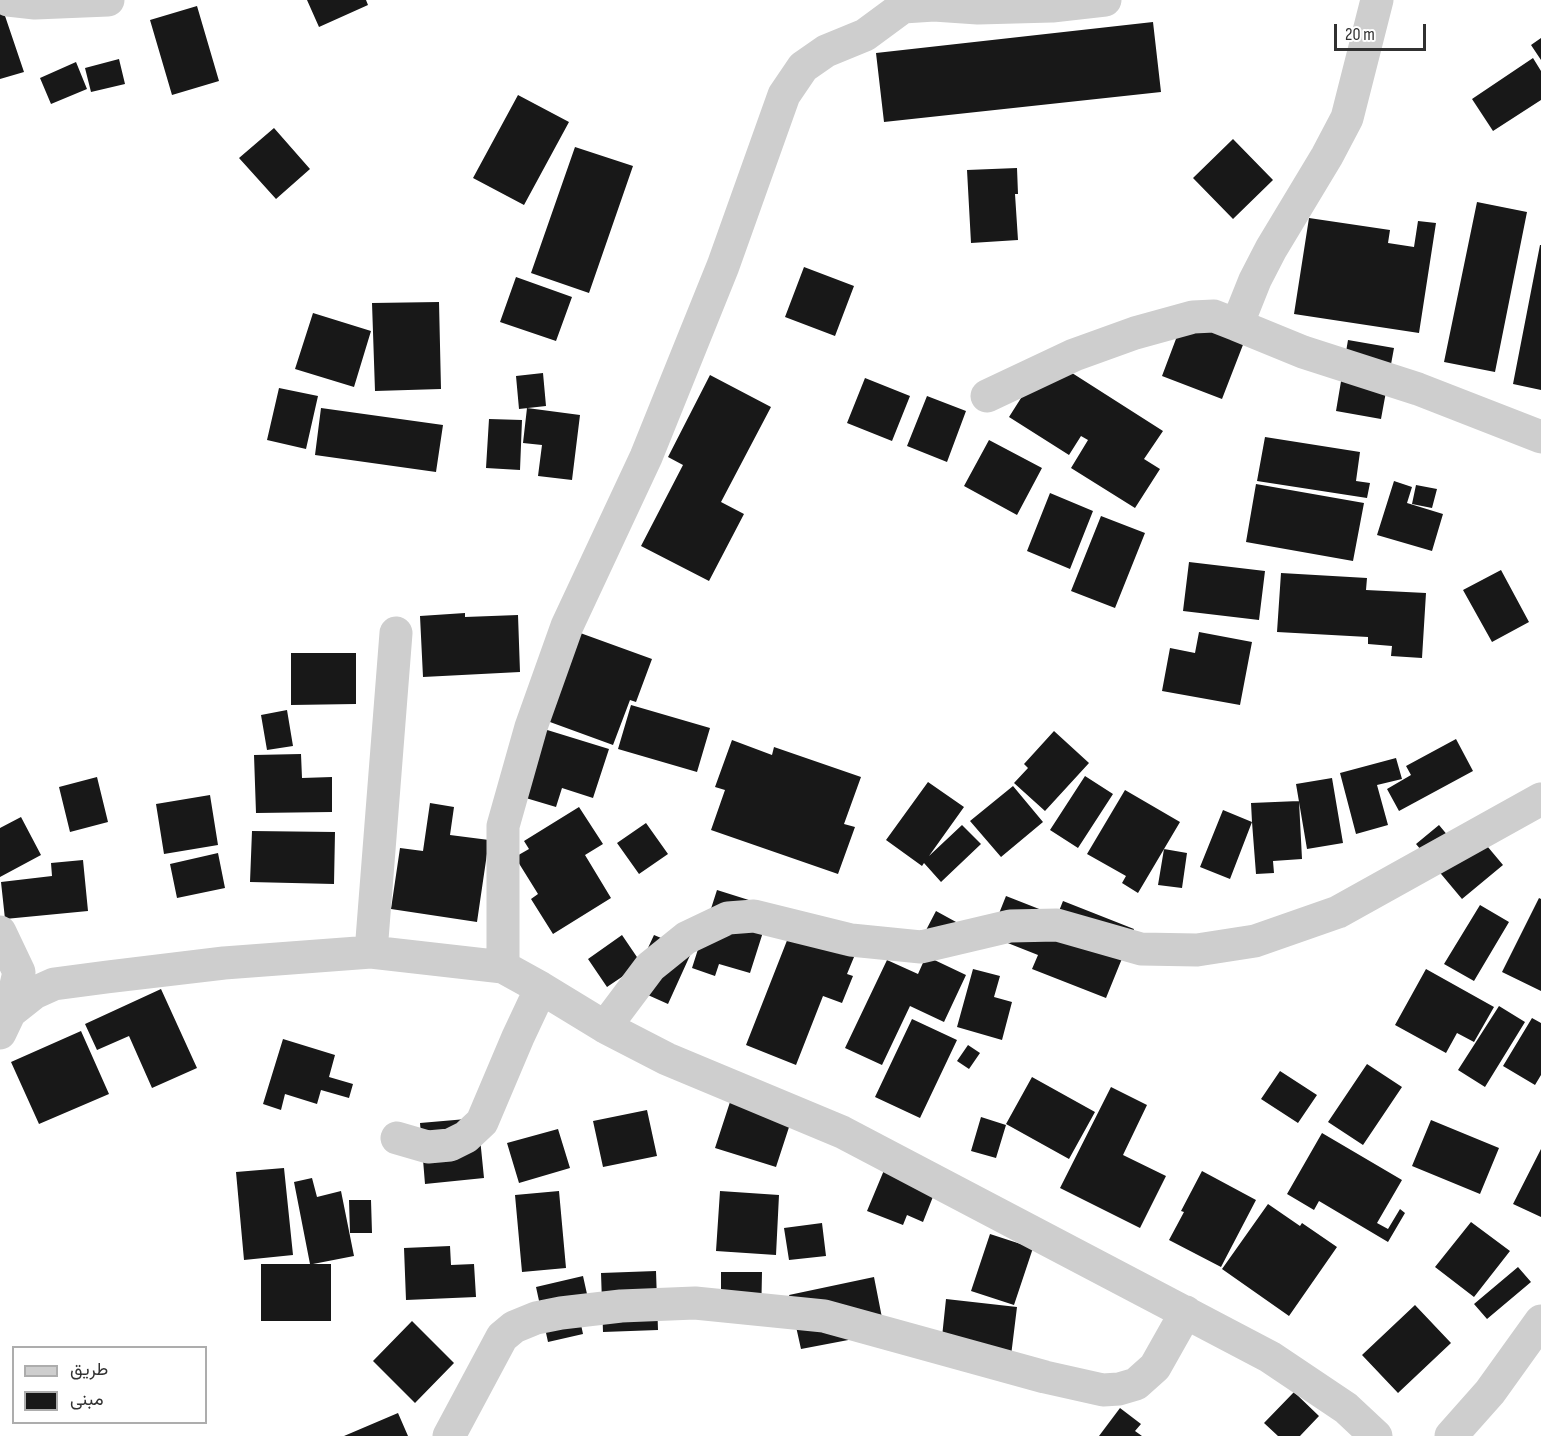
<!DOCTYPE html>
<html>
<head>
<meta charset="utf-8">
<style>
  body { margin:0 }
  #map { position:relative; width:1541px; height:1436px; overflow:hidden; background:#fff; font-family:"Sofia Sans Condensed",Vazirmatn,sans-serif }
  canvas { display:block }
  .legend { position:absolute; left:12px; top:1346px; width:195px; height:78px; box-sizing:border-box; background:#fff; border:2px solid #adadad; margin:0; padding:8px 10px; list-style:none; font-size:18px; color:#313131 }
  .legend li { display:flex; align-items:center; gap:12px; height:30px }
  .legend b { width:30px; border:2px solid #adadad }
  .scale { position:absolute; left:1334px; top:24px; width:92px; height:27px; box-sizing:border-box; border:3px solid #313131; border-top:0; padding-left:8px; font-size:18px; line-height:21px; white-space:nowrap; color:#313131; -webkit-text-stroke:4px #fff; paint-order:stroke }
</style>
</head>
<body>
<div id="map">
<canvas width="1541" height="1436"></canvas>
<ul class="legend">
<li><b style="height:8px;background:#cecece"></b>طريق</li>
<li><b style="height:16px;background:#181818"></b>مبنى</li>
</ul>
<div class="scale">20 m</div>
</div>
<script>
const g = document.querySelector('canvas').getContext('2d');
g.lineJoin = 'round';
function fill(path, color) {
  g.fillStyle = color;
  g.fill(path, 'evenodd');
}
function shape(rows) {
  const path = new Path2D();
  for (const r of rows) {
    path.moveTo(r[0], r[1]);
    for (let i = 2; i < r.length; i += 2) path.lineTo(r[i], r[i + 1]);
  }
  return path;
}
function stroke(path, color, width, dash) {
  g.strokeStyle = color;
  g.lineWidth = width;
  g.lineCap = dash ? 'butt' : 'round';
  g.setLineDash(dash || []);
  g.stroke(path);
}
const building = shape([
  [307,0,366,0,368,5,319,27],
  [197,6,219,81,172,95,150,20],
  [2,7,24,72,0,79,0,8],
  [1153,22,1161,92,884,122,876,53],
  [1541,38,1541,60,1531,45],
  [1533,58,1541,71,1541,100,1493,131,1472,99],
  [119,59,125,84,91,92,85,68],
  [76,62,87,89,51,104,40,78],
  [518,95,569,122,524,205,473,178],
  [274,128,310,169,276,199,239,158],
  [1233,139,1273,180,1233,219,1193,178],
  [575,147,633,166,589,293,531,273],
  [1017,168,1018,194,1015,194,1018,240,971,243,967,170],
  [1477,202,1527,212,1495,372,1444,362],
  [1309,218,1390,230,1388,243,1414,247,1418,221,1436,223,1419,333,1294,314],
  [1540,245,1541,245,1541,390,1513,384],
  [804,267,854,286,835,336,785,317],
  [516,277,572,297,556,341,500,322],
  [439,302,441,389,375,391,372,303],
  [313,313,371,331,354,387,295,369],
  [1185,315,1246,337,1222,399,1162,376],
  [1348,340,1394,348,1381,419,1336,411],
  [1047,357,1163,431,1144,459,1160,469,1135,508,1071,468,1088,440,1081,436,1069,455,1009,417],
  [543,373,546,406,519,409,516,376],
  [710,375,771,407,721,502,744,514,709,581,641,546,683,465,668,457],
  [865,378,910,396,892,441,847,423],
  [279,388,318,396,306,449,267,440],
  [927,396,966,411,947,462,907,446],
  [321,408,443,425,436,472,315,455],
  [527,408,580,415,572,480,538,476,542,445,523,443],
  [489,419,522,420,520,470,486,468],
  [1265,437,1360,452,1356,481,1370,483,1367,498,1257,481],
  [989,440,1042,468,1017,515,964,486],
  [1394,481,1412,487,1407,503,1443,514,1432,551,1377,535],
  [1256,484,1364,503,1353,561,1246,542],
  [1416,485,1437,489,1432,508,1412,504],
  [1050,493,1093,511,1070,569,1027,551],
  [1101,516,1145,533,1115,608,1071,591],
  [1189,562,1265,571,1259,620,1183,611],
  [1501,570,1529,622,1492,642,1463,590],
  [1281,573,1367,578,1366,590,1426,593,1422,658,1391,656,1392,646,1368,644,1368,637,1277,632],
  [465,613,465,617,518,615,520,672,423,677,420,616],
  [572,630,652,659,636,702,630,700,613,745,539,718],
  [1199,632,1252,642,1240,705,1162,691,1170,648,1195,653],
  [291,653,356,653,356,704,291,705],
  [631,705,710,728,697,772,618,749],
  [287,710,293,746,267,750,261,715],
  [531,725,609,749,593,798,562,788,556,807,509,793],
  [1054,731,1089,763,1045,811,1014,783,1028,768,1024,764],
  [1456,739,1473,771,1399,811,1387,789,1411,775,1406,766],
  [732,740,772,755,774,747,861,777,844,824,855,827,838,874,711,830,725,790,715,787],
  [301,754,302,778,332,777,332,812,256,813,254,755],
  [1396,758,1402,779,1377,785,1388,825,1356,834,1340,773],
  [1085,776,1113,794,1078,848,1050,830],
  [97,777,108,822,70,832,59,787],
  [1332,778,1343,843,1307,849,1296,784],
  [928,782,964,807,929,856,962,825,981,844,941,882,924,863,922,866,886,840],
  [1013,786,1043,822,1001,857,970,821],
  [1125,790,1180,822,1138,893,1122,883,1126,876,1087,854],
  [210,795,218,845,164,854,156,804],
  [1299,801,1302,859,1273,861,1274,873,1256,874,1252,822,1230,879,1200,867,1223,810,1252,822,1251,803],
  [430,803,454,807,450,835,489,840,477,922,391,909,400,848,423,851],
  [579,807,603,844,585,855,611,898,553,934,531,899,538,894,515,857,529,849,524,841],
  [21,817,41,855,0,877,0,828],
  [1467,822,1503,865,1462,899,1416,844,1439,825,1449,837],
  [646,823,668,854,639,874,617,843],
  [252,831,335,832,334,884,250,882],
  [1164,849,1187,853,1182,888,1158,885],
  [218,853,225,888,177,898,170,864],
  [83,860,88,911,5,919,1,882,52,876,51,863],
  [717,890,771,907,750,973,719,964,715,976,692,968],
  [1006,896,1057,916,1063,901,1134,929,1106,998,1032,969,1038,955,990,936],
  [1539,898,1541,899,1541,991,1502,972],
  [1480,905,1509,922,1474,981,1444,964],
  [936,911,967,928,924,934],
  [797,915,861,940,847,974,853,976,842,1003,823,996,796,1065,746,1045],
  [622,935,641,963,654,935,692,951,668,1004,630,987,641,964,607,987,588,959],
  [926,956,966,975,944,1022,910,1006,882,1065,845,1048,887,960,918,974],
  [973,969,1000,976,994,997,1012,1002,1002,1040,957,1027],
  [1426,969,1494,1007,1474,1042,1457,1033,1446,1053,1395,1025],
  [161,989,197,1068,152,1088,129,1036,97,1050,85,1024],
  [1499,1006,1525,1022,1485,1087,1458,1070],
  [1532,1018,1541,1023,1541,1075,1535,1085,1503,1066],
  [912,1019,957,1040,920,1118,875,1097],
  [81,1031,109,1094,39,1124,11,1062],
  [283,1039,335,1055,329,1077,353,1084,349,1098,321,1090,317,1104,285,1094,281,1110,263,1104],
  [968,1045,980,1053,969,1069,957,1061],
  [1367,1064,1402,1087,1363,1145,1328,1122],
  [1280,1071,1317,1095,1298,1123,1261,1099],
  [1032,1077,1095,1112,1069,1159,1006,1124],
  [1111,1087,1147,1105,1123,1155,1166,1176,1140,1228,1060,1188],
  [730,1102,791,1121,776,1167,715,1148],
  [647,1110,657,1156,603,1167,593,1121],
  [981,1117,1006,1125,996,1158,971,1151],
  [478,1118,484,1178,425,1184,420,1123],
  [1431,1120,1499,1148,1480,1194,1412,1166],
  [558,1129,570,1168,519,1183,507,1143],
  [1322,1133,1402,1180,1377,1223,1388,1229,1400,1209,1405,1213,1388,1242,1319,1201,1314,1210,1287,1194],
  [1541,1149,1541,1217,1513,1204],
  [887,1163,938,1184,923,1222,907,1215,903,1225,867,1211],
  [284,1168,293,1255,244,1260,236,1172],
  [1202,1171,1256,1200,1221,1267,1169,1240,1184,1212,1181,1211],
  [312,1178,317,1197,341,1191,354,1256,313,1264,331,1264,331,1321,261,1321,261,1264,310,1264,294,1182],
  [559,1191,566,1268,522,1272,515,1195],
  [720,1191,779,1195,776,1255,716,1251],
  [349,1200,371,1200,372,1233,350,1233],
  [1268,1204,1300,1226,1302,1223,1337,1247,1289,1316,1222,1269],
  [1471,1222,1510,1251,1474,1297,1435,1267],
  [822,1223,826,1256,789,1260,784,1228],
  [990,1234,1033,1248,1014,1305,971,1291],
  [450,1246,451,1265,474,1264,476,1297,406,1300,404,1248],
  [1518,1267,1531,1282,1487,1319,1474,1304],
  [656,1271,658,1330,603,1332,601,1273],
  [721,1272,762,1272,761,1321,721,1321],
  [583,1276,591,1312,579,1315,583,1334,548,1342,536,1287],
  [874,1277,885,1333,801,1349,789,1295],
  [946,1299,1017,1307,1010,1364,940,1356],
  [1415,1305,1451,1343,1398,1393,1362,1355],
  [412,1321,454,1363,415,1403,373,1361],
  [1294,1392,1319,1416,1300,1436,1278,1436,1264,1423],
  [1120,1408,1141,1424,1135,1431,1142,1436,1099,1436],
  [398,1413,408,1436,344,1436]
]);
const minor = shape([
  [8,0,35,3,108,0],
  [1105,0,1052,6,978,8,934,5,903,7,865,35,826,51,803,67,784,95,723,266,646,457,567,626,531,727,503,826,503,967,541,988,605,1027,667,1059,842,1132,1270,1357,1346,1408,1376,1436],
  [1237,325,1303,352,1418,389,1541,437],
  [987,396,1074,355,1135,333,1193,317,1214,316,1237,325,1255,280,1271,249,1327,156,1347,118,1377,0],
  [0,932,19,972,10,1012],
  [371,952,396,633],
  [605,1027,650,967,686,938,728,918,754,916,851,940,921,947,1010,926,1057,925,1141,949,1197,950,1255,941,1338,912,1541,799],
  [0,1033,10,1012,34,993,54,984,107,977,224,963,371,952,503,967],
  [397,1138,428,1147,450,1145,466,1137,482,1122,518,1037,541,988],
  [449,1436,502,1337,514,1327,536,1318,561,1313,621,1306,695,1303,824,1316,1045,1377,1103,1390,1119,1389,1136,1384,1155,1367,1186,1312],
  [1451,1436,1490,1392,1541,1321]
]);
fill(building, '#181818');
stroke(minor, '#cecece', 33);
</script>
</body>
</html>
